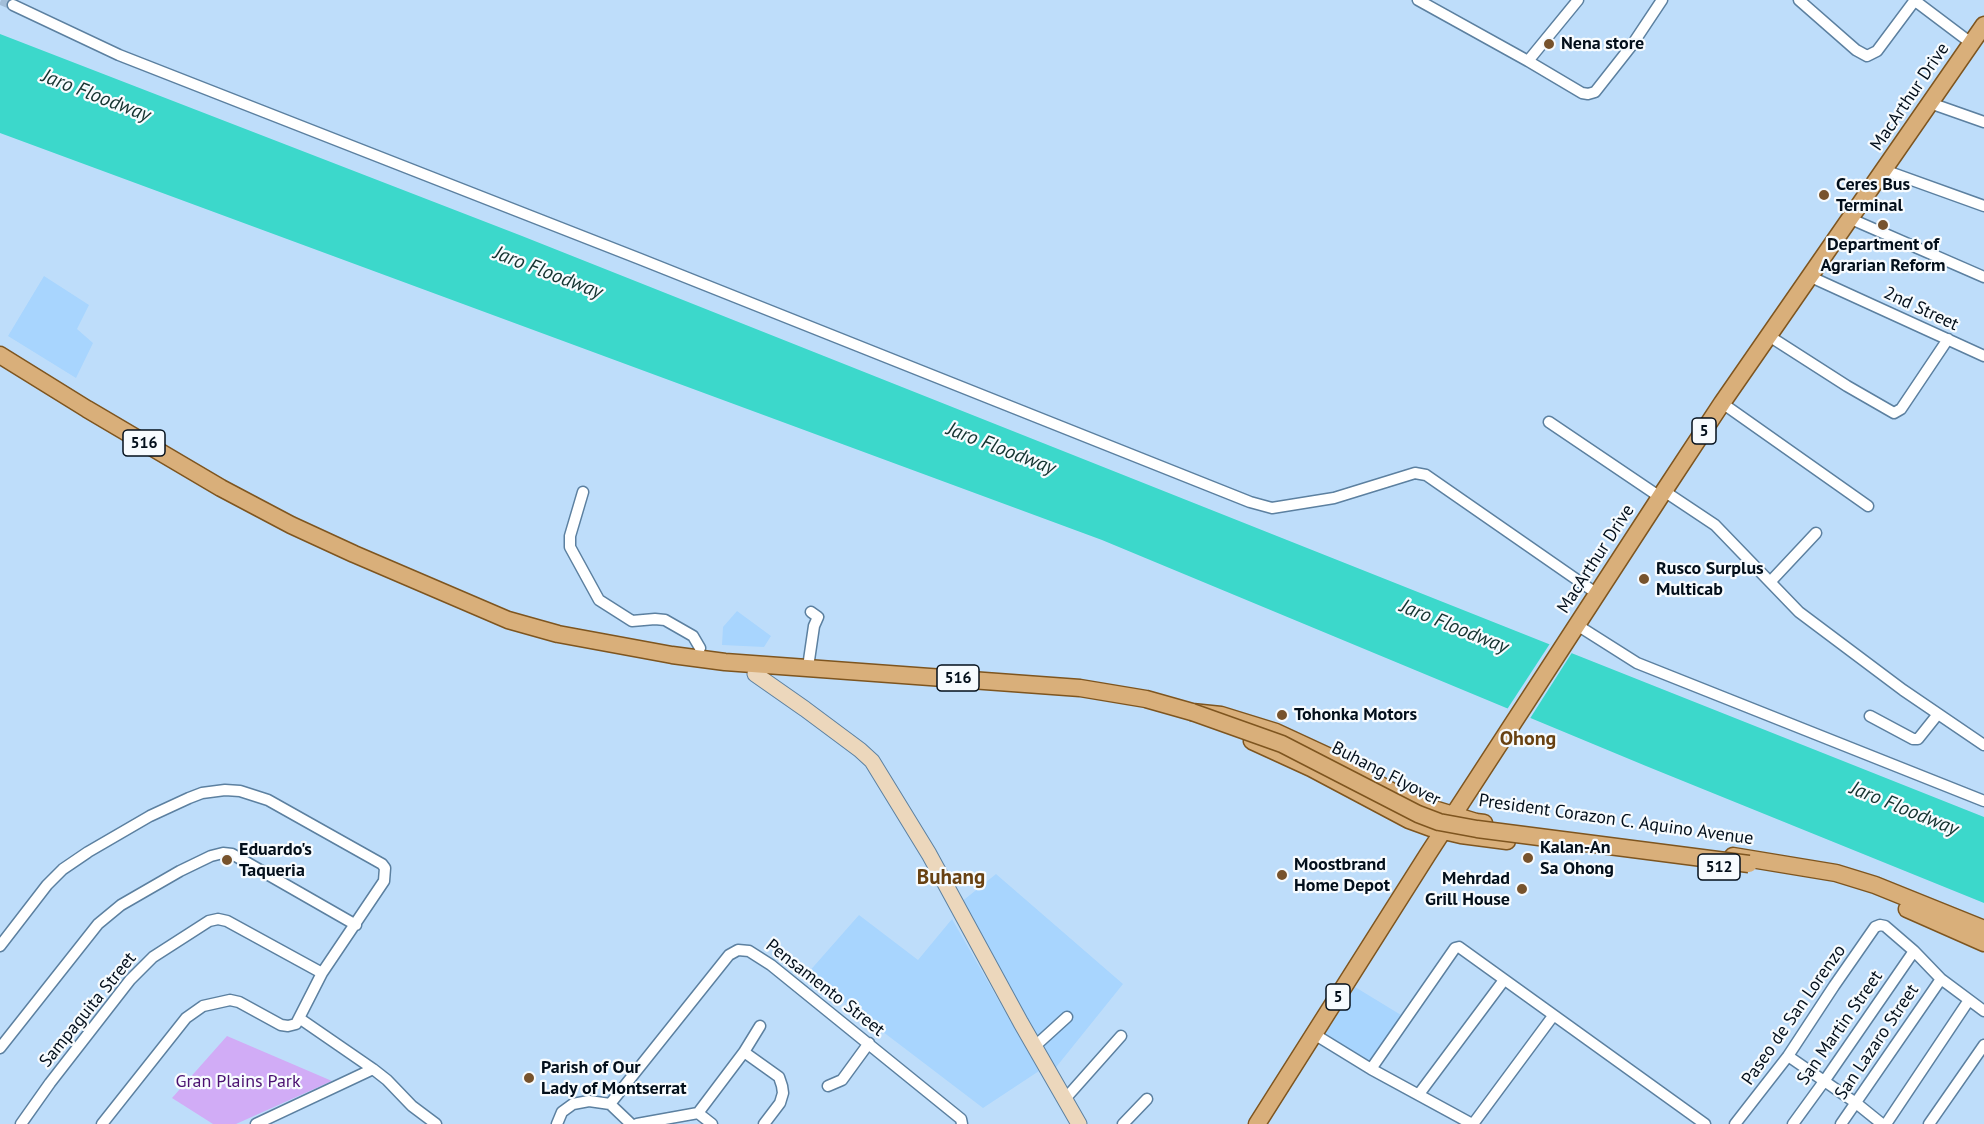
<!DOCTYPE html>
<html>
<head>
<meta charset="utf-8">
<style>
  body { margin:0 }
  canvas { display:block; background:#beddfa }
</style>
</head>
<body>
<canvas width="1984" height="1124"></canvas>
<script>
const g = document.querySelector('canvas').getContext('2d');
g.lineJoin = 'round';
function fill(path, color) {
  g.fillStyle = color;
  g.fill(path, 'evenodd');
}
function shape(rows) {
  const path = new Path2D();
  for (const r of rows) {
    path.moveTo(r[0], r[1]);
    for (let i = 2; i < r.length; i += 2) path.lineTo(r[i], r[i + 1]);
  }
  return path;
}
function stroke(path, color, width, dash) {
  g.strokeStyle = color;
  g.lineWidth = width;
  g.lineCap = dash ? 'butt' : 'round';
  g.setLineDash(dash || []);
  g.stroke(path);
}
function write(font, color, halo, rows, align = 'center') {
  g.font = font + ' "PT Sans",sans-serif';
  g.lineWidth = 4.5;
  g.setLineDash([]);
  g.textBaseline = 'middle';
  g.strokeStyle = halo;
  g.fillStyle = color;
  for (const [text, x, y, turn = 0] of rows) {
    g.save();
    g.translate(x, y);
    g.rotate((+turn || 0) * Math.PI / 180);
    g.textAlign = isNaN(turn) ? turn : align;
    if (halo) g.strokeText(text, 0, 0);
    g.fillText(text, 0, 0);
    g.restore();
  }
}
const built = shape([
  [44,276,89,305,77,329,93,343,76,378,8,336],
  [737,611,771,636,764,647,722,645,723,627],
  [996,874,1123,984,1053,1071,960,903],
  [859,915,918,960,952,919,1039,1071,983,1108,807,974],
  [1355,987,1401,1015,1371,1063,1325,1034]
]);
const green = shape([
  [227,1036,332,1081,236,1124,213,1124,172,1098]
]);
const water = shape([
  [0,34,522,236,1984,817,1984,903,1646,766,1102,540,0,133]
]);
const pier = shape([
  [1551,642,1573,651,1529,720,1506,711]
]);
const streetTunnel = shape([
  [1,0,13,5]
]);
const street = shape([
  [1418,0,1528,61,1578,0],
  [1799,0,1856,50,1867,56,1877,51,1915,0],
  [1914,0,1971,43],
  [13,5,119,55,640,259,1250,502,1272,508,1334,498,1415,473,1426,475,1596,593],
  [1528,61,1582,93,1588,94,1595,92,1632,45,1662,0],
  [1930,103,1984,122],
  [1884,170,1984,206],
  [1851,219,1984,277],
  [1811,277,1984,356],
  [1769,336,1847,386,1894,413,1901,409,1948,339],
  [1722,403,1868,506],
  [1549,422,1660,497],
  [1664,491,1715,525,1799,612,1903,690,1984,745],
  [583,492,570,536,570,547,599,600,632,621,655,619,665,620,693,636,700,648],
  [1771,581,1816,533],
  [1577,625,1637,663,1984,801],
  [808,667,814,626,818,617,811,612],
  [1870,716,1913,739,1918,739,1938,714],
  [0,946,47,885,63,869,88,852,150,816,189,798,202,793,225,790,240,791,268,800,382,864,385,868,384,881,322,973,296,1024,288,1026,281,1025,239,1002,230,1000,203,1006,186,1018,102,1124],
  [299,1018,373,1069,387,1080,412,1106,436,1124],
  [1314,1034,1371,1069,1472,1124],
  [1034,1047,1067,1017],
  [0,1048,98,924,121,905,180,871,211,856,223,853,232,854,356,925],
  [744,1052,779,1077,782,1086,783,1093,780,1103,764,1124],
  [1788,1056,1856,1103,1882,1124],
  [1371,1069,1455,948,1459,947,1705,1124],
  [828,1086,842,1080,869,1043],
  [1419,1094,1504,980],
  [1065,1099,1121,1036],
  [610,1104,631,1124],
  [698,1113,712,1124],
  [21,1124,50,1083,130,980,153,957,209,921,218,919,227,921,322,973],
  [256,1124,373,1069],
  [557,1124,562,1112,573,1104,589,1101,610,1104,729,955,738,950,749,951,771,965,961,1119,962,1124],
  [637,1124,698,1113,744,1052,760,1026],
  [1123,1124,1147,1099],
  [1473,1124,1553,1016],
  [1735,1124,1788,1056,1834,986,1875,927,1880,925,1885,926,1914,951,1941,979,1984,1011],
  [1793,1124,1825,1080,1914,951],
  [1841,1124,1941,979],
  [1886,1124,1969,1000],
  [1929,1124,1984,1045]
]);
const secondary = shape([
  [755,674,805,709,860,750,872,761,929,854,1021,1023,1079,1124]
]);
const primary = shape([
  [0,355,87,409,221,488,291,525,354,554,508,620,558,634,672,655,725,662,1080,688,1146,699,1192,712,1221,715,1276,732,1330,757,1411,802,1476,822,1484,823],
  [1252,741,1311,768,1409,820,1431,828,1461,835,1507,841],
  [1733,856,1836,873,1875,885,1984,929],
  [1907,909,1984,943],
  [1257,1124,1428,854,1664,491,1722,403,1984,25]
]);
const primaryBridge = shape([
  [1192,712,1282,744,1418,814,1439,822,1477,829,1749,864]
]);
const markers = [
  [1549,44,6,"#77532d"],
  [1824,195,6,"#77532d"],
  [1883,225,6,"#77532d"],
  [1644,579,6,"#77532d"],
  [1282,715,6,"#77532d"],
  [1528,858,6,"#77532d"],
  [227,860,6,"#77532d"],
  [1282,875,6,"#77532d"],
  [1522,889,6,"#77532d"],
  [529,1078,6,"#77532d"]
];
const shields = [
  [1704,431,24],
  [144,443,42],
  [958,678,42],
  [1719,867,42],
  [1338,997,24]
];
const shieldNames = [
  ["5",1704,431],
  ["516",144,443],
  ["516",958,678],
  ["512",1719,867],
  ["5",1338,997]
];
const poiNames = [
  ["Nena store",1561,44],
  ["Ceres Bus",1836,185],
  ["Terminal",1836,206],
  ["Department of",1883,245,"center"],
  ["Agrarian Reform",1883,266,"center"],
  ["Rusco Surplus",1656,569],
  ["Multicab",1656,590],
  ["Tohonka Motors",1294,715],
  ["Kalan-An",1540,848],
  ["Sa Ohong",1540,869],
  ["Eduardo's",239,850],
  ["Taqueria",239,871],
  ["Moostbrand",1294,865],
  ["Home Depot",1294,886],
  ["Mehrdad",1510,879,"right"],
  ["Grill House",1510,900,"right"],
  ["Parish of Our",541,1068],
  ["Lady of Montserrat",541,1089]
];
const streetNames = [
  ["MacArthur Drive",1910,97,-56],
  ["2nd Street",1921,309,25],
  ["MacArthur Drive",1596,559,-57],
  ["Buhang Flyover",1386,774,27],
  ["President Corazon C. Aquino Avenue",1616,820,8],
  ["Pensamento Street",825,988,38],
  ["Sampaguita Street",88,1010,-51],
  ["Paseo de San Lorenzo",1794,1015,-55],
  ["San Martin Street",1840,1028,-55],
  ["San Lazaro Street",1877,1042,-56]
];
const parkNames = [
  ["Gran Plains Park",238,1082]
];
const waterNames = [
  ["Jaro Floodway",96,96,21],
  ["Jaro Floodway",548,273,21],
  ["Jaro Floodway",1001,449,21],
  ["Jaro Floodway",1454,627,22],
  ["Jaro Floodway",1904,809,22]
];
const neighbourhoodNames = [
  ["Ohong",1528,739]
];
const quarterNames = [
  ["Buhang",951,878]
];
fill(built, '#a8d5fe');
fill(green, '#d1acf6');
fill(water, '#3cd8cb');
fill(pier, '#beddfa');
stroke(streetTunnel, '#a2bed9', 10, [10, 5]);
stroke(street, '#5c80a0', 13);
stroke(secondary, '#5c80a0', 17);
stroke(primary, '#7e551f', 19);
stroke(street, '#fff', 10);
stroke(secondary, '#ecd7bc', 15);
stroke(primary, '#d9af7a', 16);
stroke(primaryBridge, '#7e551f', 19, []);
stroke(primaryBridge, '#d9af7a', 16);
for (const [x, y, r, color] of markers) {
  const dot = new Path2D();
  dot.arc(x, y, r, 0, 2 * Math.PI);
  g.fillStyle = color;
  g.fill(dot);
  stroke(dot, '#f7fbfe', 2);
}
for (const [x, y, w] of shields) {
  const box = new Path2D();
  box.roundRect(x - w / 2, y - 13, w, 26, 4.5);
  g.fillStyle = '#f7fbfe';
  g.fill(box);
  stroke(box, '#030f1b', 1.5);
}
write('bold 16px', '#030f1b', null, shieldNames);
write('bold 18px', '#030f1b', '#f7fbfe', poiNames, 'left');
write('18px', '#030f1b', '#f7fbfe', streetNames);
write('18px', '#4a1070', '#f7fbfe', parkNames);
write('italic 20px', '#143330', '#f7fbfe', waterNames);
write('bold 20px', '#684112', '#f7fbfe', neighbourhoodNames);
write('bold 21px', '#684112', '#f7fbfe', quarterNames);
</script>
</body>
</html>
